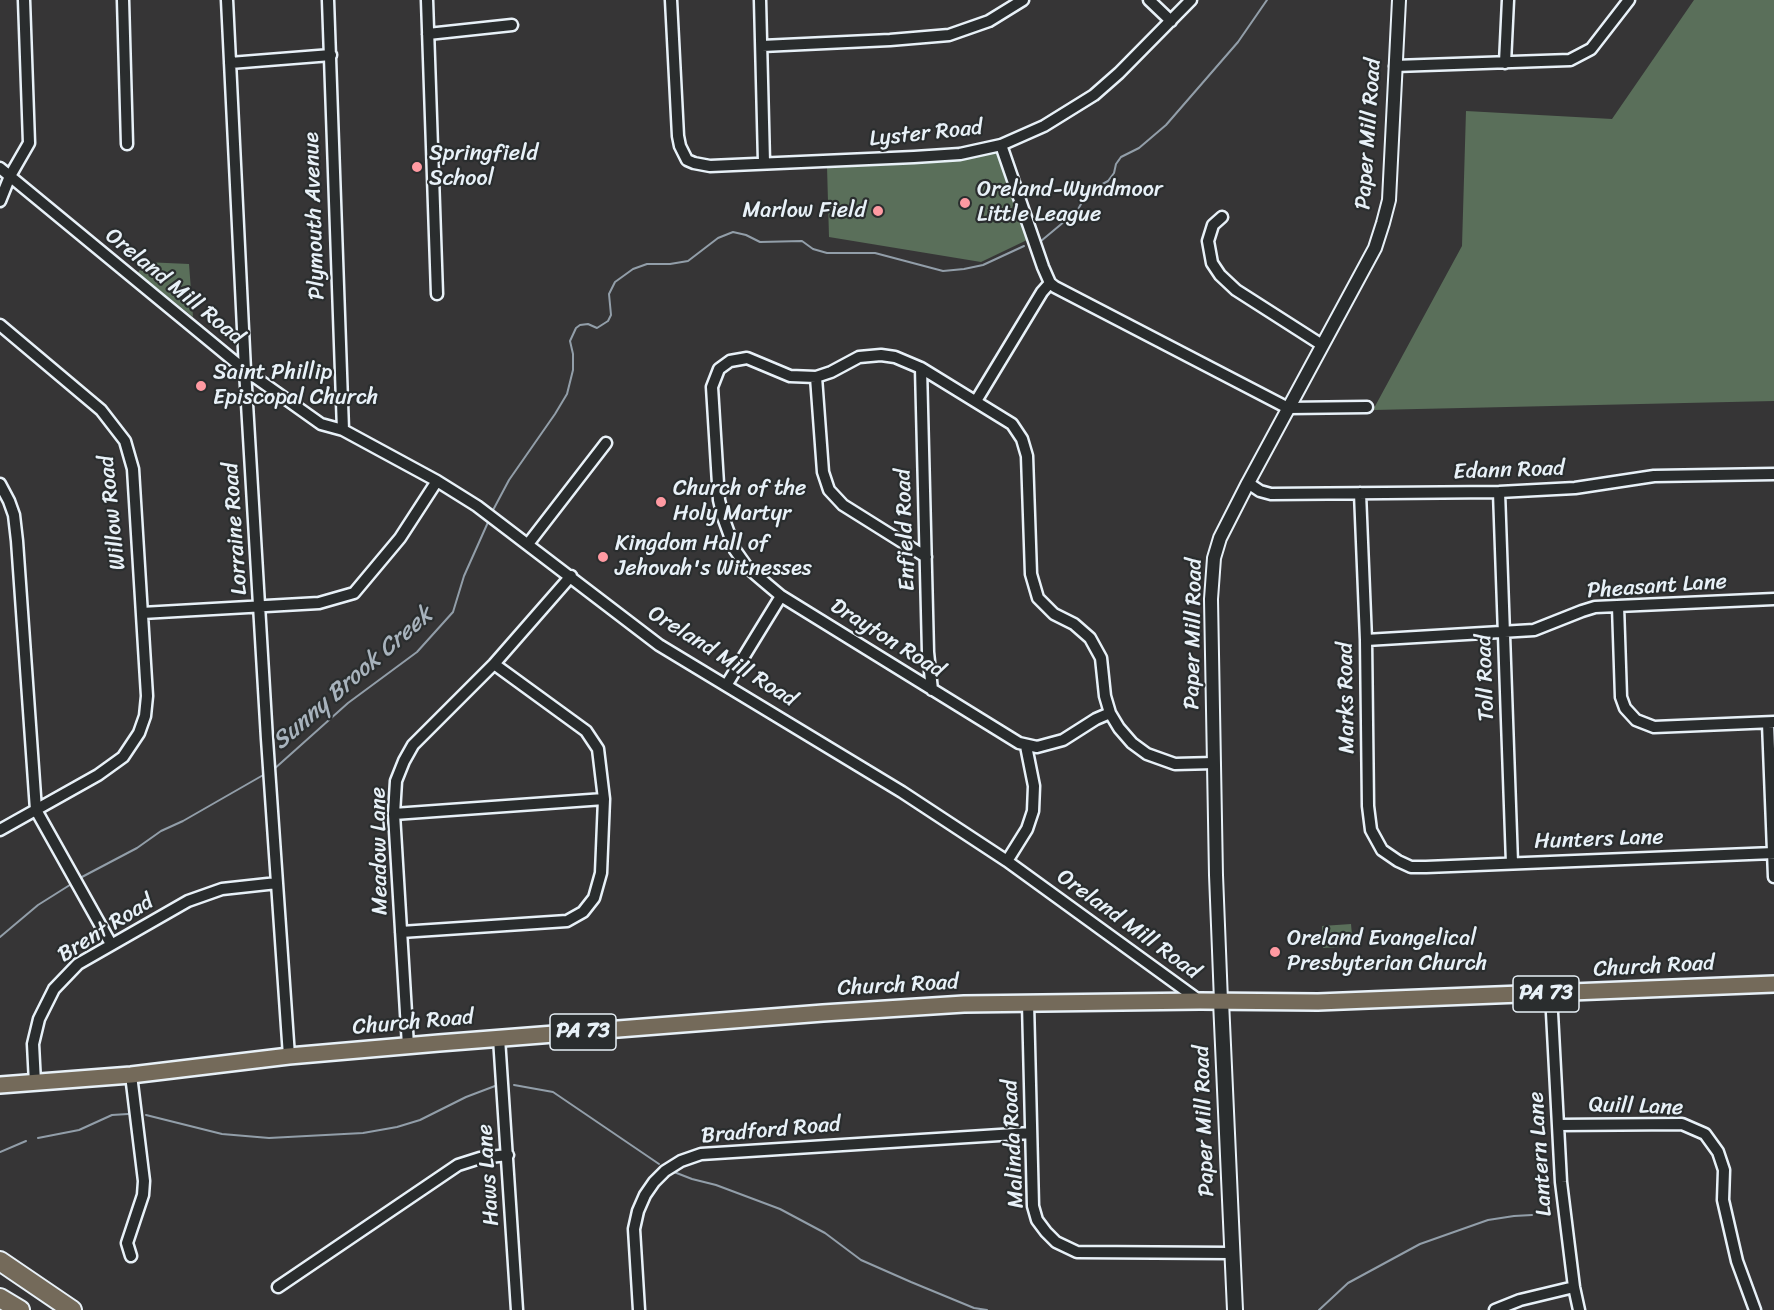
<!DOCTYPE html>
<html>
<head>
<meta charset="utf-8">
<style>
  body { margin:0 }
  canvas { display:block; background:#363536 }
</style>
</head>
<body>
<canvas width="1774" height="1310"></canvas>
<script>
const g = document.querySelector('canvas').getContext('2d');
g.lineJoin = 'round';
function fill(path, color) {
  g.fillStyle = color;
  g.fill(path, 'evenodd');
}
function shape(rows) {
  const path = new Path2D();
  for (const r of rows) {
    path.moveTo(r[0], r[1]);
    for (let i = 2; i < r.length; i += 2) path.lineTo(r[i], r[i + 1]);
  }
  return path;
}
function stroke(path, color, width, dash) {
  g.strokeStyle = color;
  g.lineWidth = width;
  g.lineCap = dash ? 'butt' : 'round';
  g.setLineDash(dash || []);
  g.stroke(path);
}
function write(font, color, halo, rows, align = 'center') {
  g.font = font + ' Sriracha,sans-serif';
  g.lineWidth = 4.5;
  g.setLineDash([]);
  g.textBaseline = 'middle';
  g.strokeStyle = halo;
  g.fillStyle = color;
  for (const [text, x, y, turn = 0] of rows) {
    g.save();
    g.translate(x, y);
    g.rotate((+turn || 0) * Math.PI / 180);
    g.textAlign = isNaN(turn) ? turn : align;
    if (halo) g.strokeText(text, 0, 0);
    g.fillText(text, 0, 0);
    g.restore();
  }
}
const green = shape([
  [1694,0,1774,0,1774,401,1373,410,1462,246,1466,111,1612,119],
  [998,150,1027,240,981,262,829,237,827,166,912,164],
  [144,262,189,264,193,317,138,273],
  [1351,924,1352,935,1338,936,1339,947,1323,948,1322,926]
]);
const stream = shape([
  [1041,241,1077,211,1088,192,1108,181,1114,173,1116,164,1121,157,1139,148,1166,125,1238,42,1267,0],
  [492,512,509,480,555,414,567,394,573,370,573,354,570,341,576,328,580,325,588,324,597,328,608,321,611,315,609,294,615,282,633,269,647,264,670,264,688,261,718,238,733,232,746,235,760,242,802,241,813,249,827,253,875,253,943,271,964,269,983,265,1024,246],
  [273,770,348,703,417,652,453,612,464,576,489,520],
  [80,878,137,848,161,831,183,821,265,774],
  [0,937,38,905,73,883],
  [514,1085,553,1092,659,1164],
  [146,1115,222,1134,269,1138,363,1133,397,1127,420,1120,466,1097,495,1086],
  [38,1138,79,1130,112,1115,128,1114],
  [0,1152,26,1141],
  [674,1172,692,1179,716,1185,780,1209,825,1233,861,1260,911,1282,974,1308,987,1310],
  [1319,1310,1348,1283,1420,1244,1488,1220,1514,1216,1532,1215]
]);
const minor = shape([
  [123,0,127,144],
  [227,0,245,370,267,739,289,1056],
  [328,0,343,430],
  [427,0,437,294],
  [671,0,678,136,680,146,687,160,694,163,710,166,914,157,960,154,1001,145,1044,126,1094,95,1119,73,1191,0],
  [760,0,764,162],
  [1149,0,1171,21],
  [428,34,512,25],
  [762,46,890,40,949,35,989,21,1023,0],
  [230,63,331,55],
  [1505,63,1508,0],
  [1395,66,1570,60,1591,49,1629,0],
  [1001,145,1043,267,1050,283,1055,287,1288,408,1367,407],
  [0,168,245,370,321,424,343,430,437,481,477,506,659,645,902,792,1007,861,1200,1001],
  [0,201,10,176,29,143,24,0],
  [1222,217,1213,225,1208,241,1212,263,1220,275,1236,290,1322,345],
  [0,325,101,410,125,441,133,469,147,696,145,716,139,733,123,757,98,775,0,830],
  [921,368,928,652,932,690],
  [816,377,823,472,829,490,843,505,926,557],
  [976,401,1042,292,1050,283],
  [1248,483,1260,491,1271,494,1499,492,1575,488,1654,476,1774,474],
  [0,484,9,501,14,515,17,541,36,810,111,944],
  [1499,492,1512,863],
  [1360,493,1366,640,1368,806,1371,830,1382,850,1398,861,1411,867,1426,867,1774,853],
  [528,544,606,443],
  [1618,606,1621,697,1625,708,1636,720,1654,727,1774,722],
  [142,613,319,603,354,593,400,538,437,481],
  [1366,640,1534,630,1582,611,1595,607,1774,599],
  [727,684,781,596],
  [1110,713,1096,719,1063,740,1037,747,1019,743,781,596,762,580,747,567,735,550,723,517,719,500,712,387,719,369,730,361,747,358,790,376,816,377,831,372,859,357,881,355,895,357,921,368,1012,424,1022,439,1027,456,1031,574,1038,598,1054,614,1074,624,1090,638,1101,658,1105,696,1110,713,1119,728,1132,743,1147,754,1175,764,1214,763],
  [1768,723,1774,877],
  [394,814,604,799],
  [1007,861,1027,829,1033,811,1034,786,1026,746],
  [401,932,567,921,583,912,594,898,601,873,604,799,598,749,586,731,494,664],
  [1551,994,1561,1182,1574,1287,1579,1310],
  [1028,1003,1033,1206,1037,1220,1046,1232,1056,1242,1077,1252,1232,1253],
  [499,1038,517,1310],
  [408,1046,394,814,396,781,404,761,413,745,494,664,571,576],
  [35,1083,33,1044,39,1019,54,989,78,964,188,901,222,889,277,883],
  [1558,1125,1682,1124,1705,1134,1718,1152,1724,1170,1723,1200,1737,1261,1755,1310],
  [131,1256,127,1243,143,1195,144,1181,131,1075],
  [278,1287,458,1165,480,1158,508,1155],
  [639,1310,634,1229,638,1211,645,1195,654,1182,665,1171,681,1161,701,1154,1031,1133],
  [1495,1310,1520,1300,1574,1287]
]);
const tertiary = shape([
  [1221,1001,1216,875,1211,599,1214,558,1220,538,1248,483,1375,248,1383,223,1389,200,1399,0]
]);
const secondary = shape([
  [1221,1001,1235,1310]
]);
const primary = shape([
  [0,1085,131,1075,289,1056,439,1043,823,1013,964,1004,1200,1001,1318,1002,1774,984]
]);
const motorway = shape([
  [0,1261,72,1310],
  [0,1298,20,1310]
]);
const markers = [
  [417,167,6,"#ff9aa2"],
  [965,203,6,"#ff9aa2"],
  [878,211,6,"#ff9aa2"],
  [201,386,6,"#ff9aa2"],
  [661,502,6,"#ff9aa2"],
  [603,557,6,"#ff9aa2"],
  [1275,952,6,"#ff9aa2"]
];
const shields = [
  [1546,994,66],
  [583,1032,66]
];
const shieldNames = [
  ["PA 73",1546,994],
  ["PA 73",583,1032]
];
const streetNames = [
  ["Lyster Road",926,134,-6],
  ["Paper Mill Road",1369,134,-86],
  ["Plymouth Avenue",315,216,-92],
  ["Oreland Mill Road",174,287,39],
  ["Edann Road",1509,471,-2],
  ["Willow Road",113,513,-96],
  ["Lorraine Road",236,529,-94],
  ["Enfield Road",906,530,-92],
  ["Pheasant Lane",1657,587,-4],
  ["Paper Mill Road",1194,634,-89],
  ["Drayton Road",887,639,32],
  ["Oreland Mill Road",722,657,32],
  ["Toll Road",1486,678,-92],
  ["Marks Road",1347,698,-91],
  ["Hunters Lane",1599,840,-2],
  ["Meadow Lane",380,851,-91],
  ["Oreland Mill Road",1128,925,36],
  ["Brent Road",106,929,-32],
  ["Church Road",1654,967,-3],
  ["Church Road",898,986,-3],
  ["Church Road",413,1023,-5],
  ["Quill Lane",1636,1107,2],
  ["Paper Mill Road",1205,1121,-92],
  ["Bradford Road",771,1131,-5],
  ["Malinda Road",1014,1144,-93],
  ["Lantern Lane",1541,1154,-94],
  ["Haws Lane",489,1175,-94]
];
const poiNames = [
  ["Springfield",429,154],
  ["School",429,179],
  ["Oreland-Wyndmoor",977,190],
  ["Little League",977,215],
  ["Marlow Field",866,211,"right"],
  ["Saint Phillip",213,373],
  ["Episcopal Church",213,398],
  ["Church of the",673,489],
  ["Holy Martyr",673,514],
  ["Kingdom Hall of",615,544],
  ["Jehovah's Witnesses",615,569],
  ["Oreland Evangelical",1287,939],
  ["Presbyterian Church",1287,964]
];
const waterNames = [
  ["Sunny Brook Creek",353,679,-41]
];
fill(green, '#5a6f5a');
stroke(stream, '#929ea9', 2);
stroke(minor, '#e8f1f8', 15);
stroke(tertiary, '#e8f1f8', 16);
stroke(secondary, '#e8f1f8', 18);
stroke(primary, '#e8f1f8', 20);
stroke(motorway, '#e8f1f8', 22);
stroke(minor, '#2a2d2e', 10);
stroke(tertiary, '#2a2d2e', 12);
stroke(secondary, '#2a2d2e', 14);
stroke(primary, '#746a5a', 15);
stroke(motorway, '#746a5a', 18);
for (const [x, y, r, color] of markers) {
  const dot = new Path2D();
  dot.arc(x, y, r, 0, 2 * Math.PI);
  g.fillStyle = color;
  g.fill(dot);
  stroke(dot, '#2a2d2e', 2);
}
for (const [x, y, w] of shields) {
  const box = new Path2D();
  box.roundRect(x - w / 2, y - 18, w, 36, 4.5);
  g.fillStyle = '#2a2d2e';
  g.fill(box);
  stroke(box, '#e8f1f8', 1.5);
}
write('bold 21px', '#e8f1f8', null, shieldNames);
write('22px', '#e8f1f8', '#2a2d2e', streetNames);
write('22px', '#e8f1f8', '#2a2d2e', poiNames, 'left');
write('italic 24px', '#a8b3bd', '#2a2d2e', waterNames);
</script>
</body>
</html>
